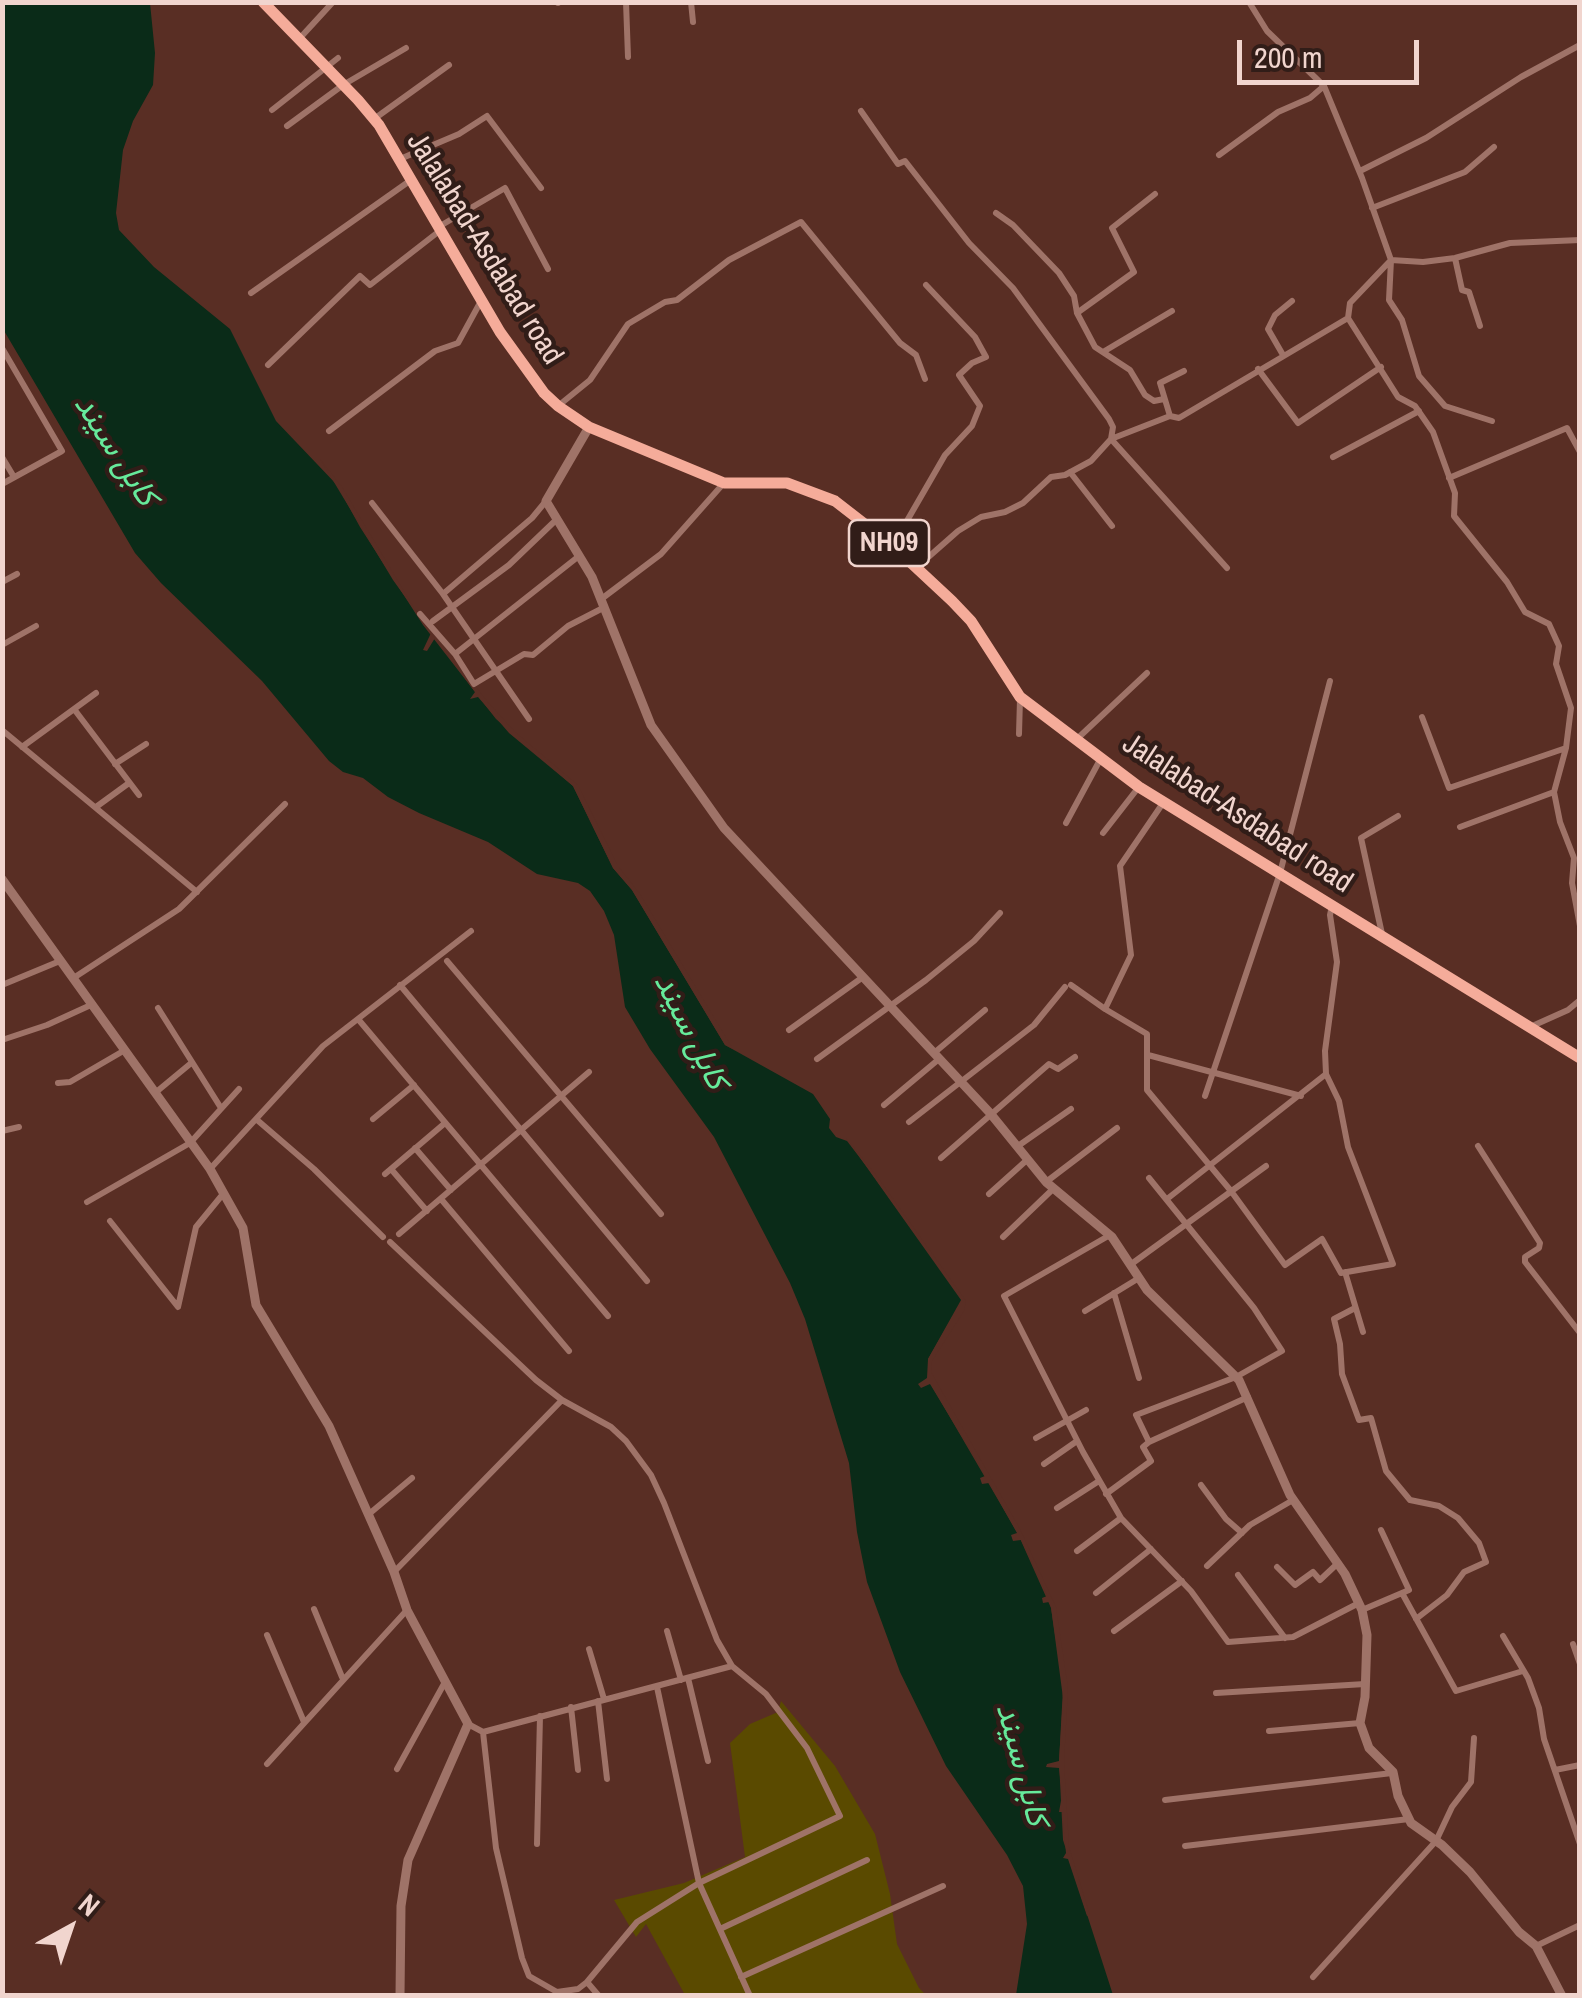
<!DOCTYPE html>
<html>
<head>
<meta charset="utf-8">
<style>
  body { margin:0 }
  #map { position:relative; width:1582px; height:1998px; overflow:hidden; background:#592e24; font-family:"Archivo Narrow",sans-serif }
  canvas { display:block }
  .frame { position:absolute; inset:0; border:5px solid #f1d5ce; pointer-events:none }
  .north { position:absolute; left:20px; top:1878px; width:100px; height:100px; -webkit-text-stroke:8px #311d18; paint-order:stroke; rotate:40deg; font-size:28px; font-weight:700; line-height:40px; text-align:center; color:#f1d5ce }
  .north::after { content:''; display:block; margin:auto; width:35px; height:45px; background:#f1d5ce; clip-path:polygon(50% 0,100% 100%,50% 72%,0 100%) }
  .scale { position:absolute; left:1237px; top:40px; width:182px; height:45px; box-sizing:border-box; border:5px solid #f1d5ce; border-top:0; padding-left:12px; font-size:30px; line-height:35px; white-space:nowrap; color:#f1d5ce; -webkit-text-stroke:8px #311d18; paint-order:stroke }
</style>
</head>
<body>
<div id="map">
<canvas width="1582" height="1998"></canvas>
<div class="frame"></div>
<div class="north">N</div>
<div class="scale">200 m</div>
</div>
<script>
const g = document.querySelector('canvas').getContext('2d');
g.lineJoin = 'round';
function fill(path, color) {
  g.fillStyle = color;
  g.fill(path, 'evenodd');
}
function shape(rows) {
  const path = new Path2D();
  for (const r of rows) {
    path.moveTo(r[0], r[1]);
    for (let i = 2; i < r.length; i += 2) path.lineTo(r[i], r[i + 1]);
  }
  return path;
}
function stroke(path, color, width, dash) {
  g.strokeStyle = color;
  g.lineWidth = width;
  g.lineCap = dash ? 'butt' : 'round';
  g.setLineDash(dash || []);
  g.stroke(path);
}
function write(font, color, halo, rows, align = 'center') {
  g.font = font + ' "Archivo Narrow",Vazirmatn,sans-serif';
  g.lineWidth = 9;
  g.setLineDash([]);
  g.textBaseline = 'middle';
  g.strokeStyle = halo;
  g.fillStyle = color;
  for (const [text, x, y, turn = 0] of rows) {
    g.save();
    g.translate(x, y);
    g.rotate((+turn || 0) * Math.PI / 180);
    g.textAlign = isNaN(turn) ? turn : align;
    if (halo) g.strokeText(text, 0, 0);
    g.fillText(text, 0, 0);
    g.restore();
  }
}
const green = shape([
  [781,1701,835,1766,875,1834,890,1894,897,1944,919,1988,926,1995,685,1995,646,1924,636,1937,614,1900,684,1883,745,1857,730,1743,750,1724,778,1712]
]);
const water = shape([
  [3,3,150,3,155,53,153,85,133,121,123,150,116,213,119,230,154,267,230,329,276,421,337,485,360,527,423,625,496,719,573,786,613,868,632,890,725,1045,813,1094,830,1119,829,1128,836,1137,847,1141,867,1167,962,1300,928,1359,930,1383,1018,1534,1051,1608,1063,1688,1059,1762,1063,1840,1113,1995,1016,1995,1027,1924,1023,1886,1007,1855,946,1766,900,1672,867,1582,857,1532,849,1463,805,1319,790,1283,714,1137,650,1049,625,1007,614,935,604,911,590,891,578,883,537,874,488,842,419,813,388,797,363,778,343,772,329,761,262,681,161,583,135,553,3,329]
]);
const pier = shape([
  [320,459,342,487,414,608,487,701,515,732,578,785,618,866,640,894,733,1049,725,1045,632,890,613,868,573,786,509,733,478,697,470,699,475,692,435,638,427,651,423,650,431,633,393,580],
  [846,1138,876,1175,966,1301,964,1311,932,1361,931,1372,1020,1529,1056,1607,1068,1688,1064,1762,1069,1847,1090,1915,1087,1916,1068,1859,1063,1858,1066,1853,1062,1812,1059,1812,1062,1795,1059,1768,1046,1767,1047,1764,1059,1761,1063,1698,1051,1607,1049,1602,1043,1603,1042,1598,1047,1596,1021,1540,1013,1541,1011,1535,1017,1533,989,1483,982,1484,980,1478,985,1476,979,1465,930,1384,921,1388,918,1384,927,1378,928,1359,961,1300]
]);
const minor = shape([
  [626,2,628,57],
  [691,2,693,22],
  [1249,2,1267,31,1324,86,1362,178,1391,260,1389,300,1402,320,1419,376,1445,406,1492,421],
  [558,3,558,2],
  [300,38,333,2],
  [272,110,338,58],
  [861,111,898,164,905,161,969,243,1013,288,1109,419,1113,427,1111,439,1227,568],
  [374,119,449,65],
  [287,126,343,85,406,48],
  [1219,155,1278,112,1310,98,1324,86],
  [400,159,459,134,487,116,541,188],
  [1360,171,1426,138,1521,77,1580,45],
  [1372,208,1465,172,1494,147],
  [996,213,1013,225,1059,273,1074,296,1077,313,1095,347,1130,370,1145,395,1154,401,1164,399],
  [440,226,505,188,548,269],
  [1455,258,1462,290,1469,292,1480,326],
  [1391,260,1423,262,1455,258,1510,243,1580,240],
  [251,293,411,180],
  [1077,313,1134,272,1112,228,1155,194],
  [1348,318,1398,397,1415,406,1433,432,1455,493,1454,516,1507,582,1525,612,1549,624,1559,646,1556,664,1571,708,1566,748,1554,792,1560,822,1574,858,1572,883,1580,926],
  [2,348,62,451,2,484],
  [1103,352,1172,311],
  [1283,355,1268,329,1275,315,1292,301],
  [268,365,360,276,370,285,442,229],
  [1258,369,1298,423,1381,367],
  [558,406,590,380,628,324,665,302,677,300,729,260,801,222,900,343,916,355,925,379],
  [1170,416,1160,383,1184,371],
  [329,431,435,351,458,343,481,301],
  [2,457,14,477],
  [1333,457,1419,411],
  [1070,472,1112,526],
  [1449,478,1567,428,1580,452],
  [372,503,443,594,529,719],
  [893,545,945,455,972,426,980,406,959,375,972,363,986,357,975,337,926,285],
  [916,568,958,531,981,517,1005,512,1023,503,1051,477,1065,475,1091,461,1111,439,1170,416,1179,418,1348,318,1350,303,1391,260],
  [2,582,17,574],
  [443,594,532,518,546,501],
  [600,600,661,554,723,484],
  [420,614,455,654,474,684,524,654,533,655,568,626,603,608],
  [433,621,509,565,557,519],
  [2,645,36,626],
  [455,654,579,556],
  [74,709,139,795],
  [1422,717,1449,788,1566,748],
  [2,730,197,892],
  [1019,734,1020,699],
  [1078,738,1147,673],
  [22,747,96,693],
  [115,764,146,744],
  [1163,803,1120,866,1131,955,1105,1009,1147,1034,1147,1090,1231,1191,1285,1265,1322,1239,1341,1273,1393,1264,1348,1147,1339,1101,1326,1074,1325,1051,1337,962,1330,915,1332,906],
  [96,807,129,783],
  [1066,823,1101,758],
  [1460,827,1554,792],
  [1103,833,1138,788],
  [1382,934,1361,838,1398,816],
  [447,961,661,1214],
  [75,977,179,909,285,804],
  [2,985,60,961],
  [400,985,647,1281],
  [1071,985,1105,1009],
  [158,1008,221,1108],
  [358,1019,608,1316],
  [1530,1027,1568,1010,1580,1000],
  [789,1030,863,977],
  [2,1040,47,1025,93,1004],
  [934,1053,985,1010],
  [1148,1055,1301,1096],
  [817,1059,926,980,974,941,1000,913],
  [58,1083,70,1082,125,1050],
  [155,1093,190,1064],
  [1205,1096,1280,873,1330,681],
  [884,1105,939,1059],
  [256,1119,314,1169,383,1237],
  [373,1119,414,1085],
  [909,1122,1034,1025,1065,987],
  [2,1131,19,1127],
  [1018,1146,1071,1109],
  [1478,1146,1540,1243,1539,1248,1525,1257,1525,1262,1580,1333],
  [415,1148,451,1190],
  [941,1158,1049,1064,1058,1069,1075,1057],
  [210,1169,323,1046,471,931],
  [391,1169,427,1211],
  [385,1174,445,1123],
  [1046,1182,1117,1128],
  [989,1194,1028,1159],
  [441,1199,569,1351],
  [1167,1199,1326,1074],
  [87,1202,190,1143,239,1089],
  [110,1221,178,1307,196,1227,223,1194],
  [399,1234,589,1072],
  [1110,1235,1004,1296,1083,1452,1121,1518,1191,1591,1228,1642,1293,1637,1359,1603],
  [1003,1237,1053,1189],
  [390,1242,536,1380,562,1400,611,1427,626,1441,651,1475,664,1503,717,1640,732,1666,766,1694,807,1748,840,1816,699,1883,637,1922,587,1982],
  [1130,1265,1266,1166],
  [1345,1272,1363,1332],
  [1114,1293,1139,1378],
  [1355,1308,1334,1319,1340,1344,1342,1374,1359,1420,1371,1418,1386,1471,1410,1500,1439,1506,1458,1518,1479,1543,1486,1562,1464,1572,1447,1595,1416,1619],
  [1085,1311,1139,1278],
  [1036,1438,1086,1410],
  [1149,1442,1248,1397],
  [1044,1464,1077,1441],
  [1201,1485,1226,1519,1242,1533],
  [1106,1494,1151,1461,1143,1447,1149,1442,1136,1415,1236,1377,1282,1351,1254,1308,1149,1178],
  [1057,1508,1099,1481],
  [369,1514,412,1478],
  [1077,1551,1121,1518],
  [1207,1566,1250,1525,1293,1500],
  [1277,1567,1295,1585,1313,1572,1320,1580,1337,1564],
  [394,1572,562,1400],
  [1238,1575,1285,1638],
  [1096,1593,1151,1549],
  [1402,1593,1456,1691,1523,1671],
  [314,1609,342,1677],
  [1362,1610,1409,1590,1381,1530],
  [667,1631,681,1680],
  [1114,1631,1182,1581],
  [267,1635,304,1722],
  [1503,1636,1528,1678,1539,1708,1544,1739,1580,1844],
  [1573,1644,1580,1664],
  [589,1649,604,1699],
  [688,1678,708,1761],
  [657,1687,699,1883,750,1996],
  [1216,1693,1365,1684],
  [598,1701,607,1779],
  [571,1707,578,1770],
  [468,1724,483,1732,732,1666],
  [1269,1731,1360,1723],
  [483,1732,496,1848,522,1958,529,1976,557,1992,578,1989,587,1982,599,1996],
  [267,1764,407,1610],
  [397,1769,445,1682],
  [1555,1770,1580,1765],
  [1165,1800,1392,1773],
  [537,1844,540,1716],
  [1185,1846,1409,1819],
  [720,1929,867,1860],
  [1536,1946,1580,1925],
  [741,1977,943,1886],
  [1313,1977,1436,1841,1452,1807,1471,1782,1474,1738]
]);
const tertiary = shape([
  [589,427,546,501,592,577,651,725,724,828,990,1113,1046,1182,1112,1237,1147,1290,1239,1380,1290,1495,1345,1574,1362,1610,1367,1635,1365,1697,1360,1723,1369,1748,1393,1772,1398,1796,1411,1823,1442,1845,1470,1872,1519,1932,1536,1946,1562,1996],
  [2,879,210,1169,243,1228,256,1305,329,1426,394,1572,407,1610,468,1724,408,1860,401,1906,400,1996]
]);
const primary = shape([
  [263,2,358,100,379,125,500,332,544,393,558,406,589,427,724,483,787,483,835,501,893,546,952,601,971,621,1020,697,1139,787,1580,1058]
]);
const shields = [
  [889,543,80]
];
const shieldNames = [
  ["NH09",889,543]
];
const streetNames = [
  ["Jalalabad-Asdabad road",484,249,58],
  ["Jalalabad-Asdabad road",1237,814,33]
];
const waterNames = [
  ["کابل سيند",115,451,57],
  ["کابل سيند",690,1032,63],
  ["کابل سيند",1021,1765,75]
];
fill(green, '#5a4a00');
fill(water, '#0a2b18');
fill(pier, '#592e24');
stroke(minor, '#9f7368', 6);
stroke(tertiary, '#9f7368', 9);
stroke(primary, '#f5ac9a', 11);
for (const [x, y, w] of shields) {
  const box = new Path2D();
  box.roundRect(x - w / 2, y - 23, w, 46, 8);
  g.fillStyle = '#311d18';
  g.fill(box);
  stroke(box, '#f1d5ce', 2.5);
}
write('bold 28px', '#f1d5ce', null, shieldNames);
write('30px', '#f1d5ce', '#311d18', streetNames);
write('italic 32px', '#66ea9b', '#311d18', waterNames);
</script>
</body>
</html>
